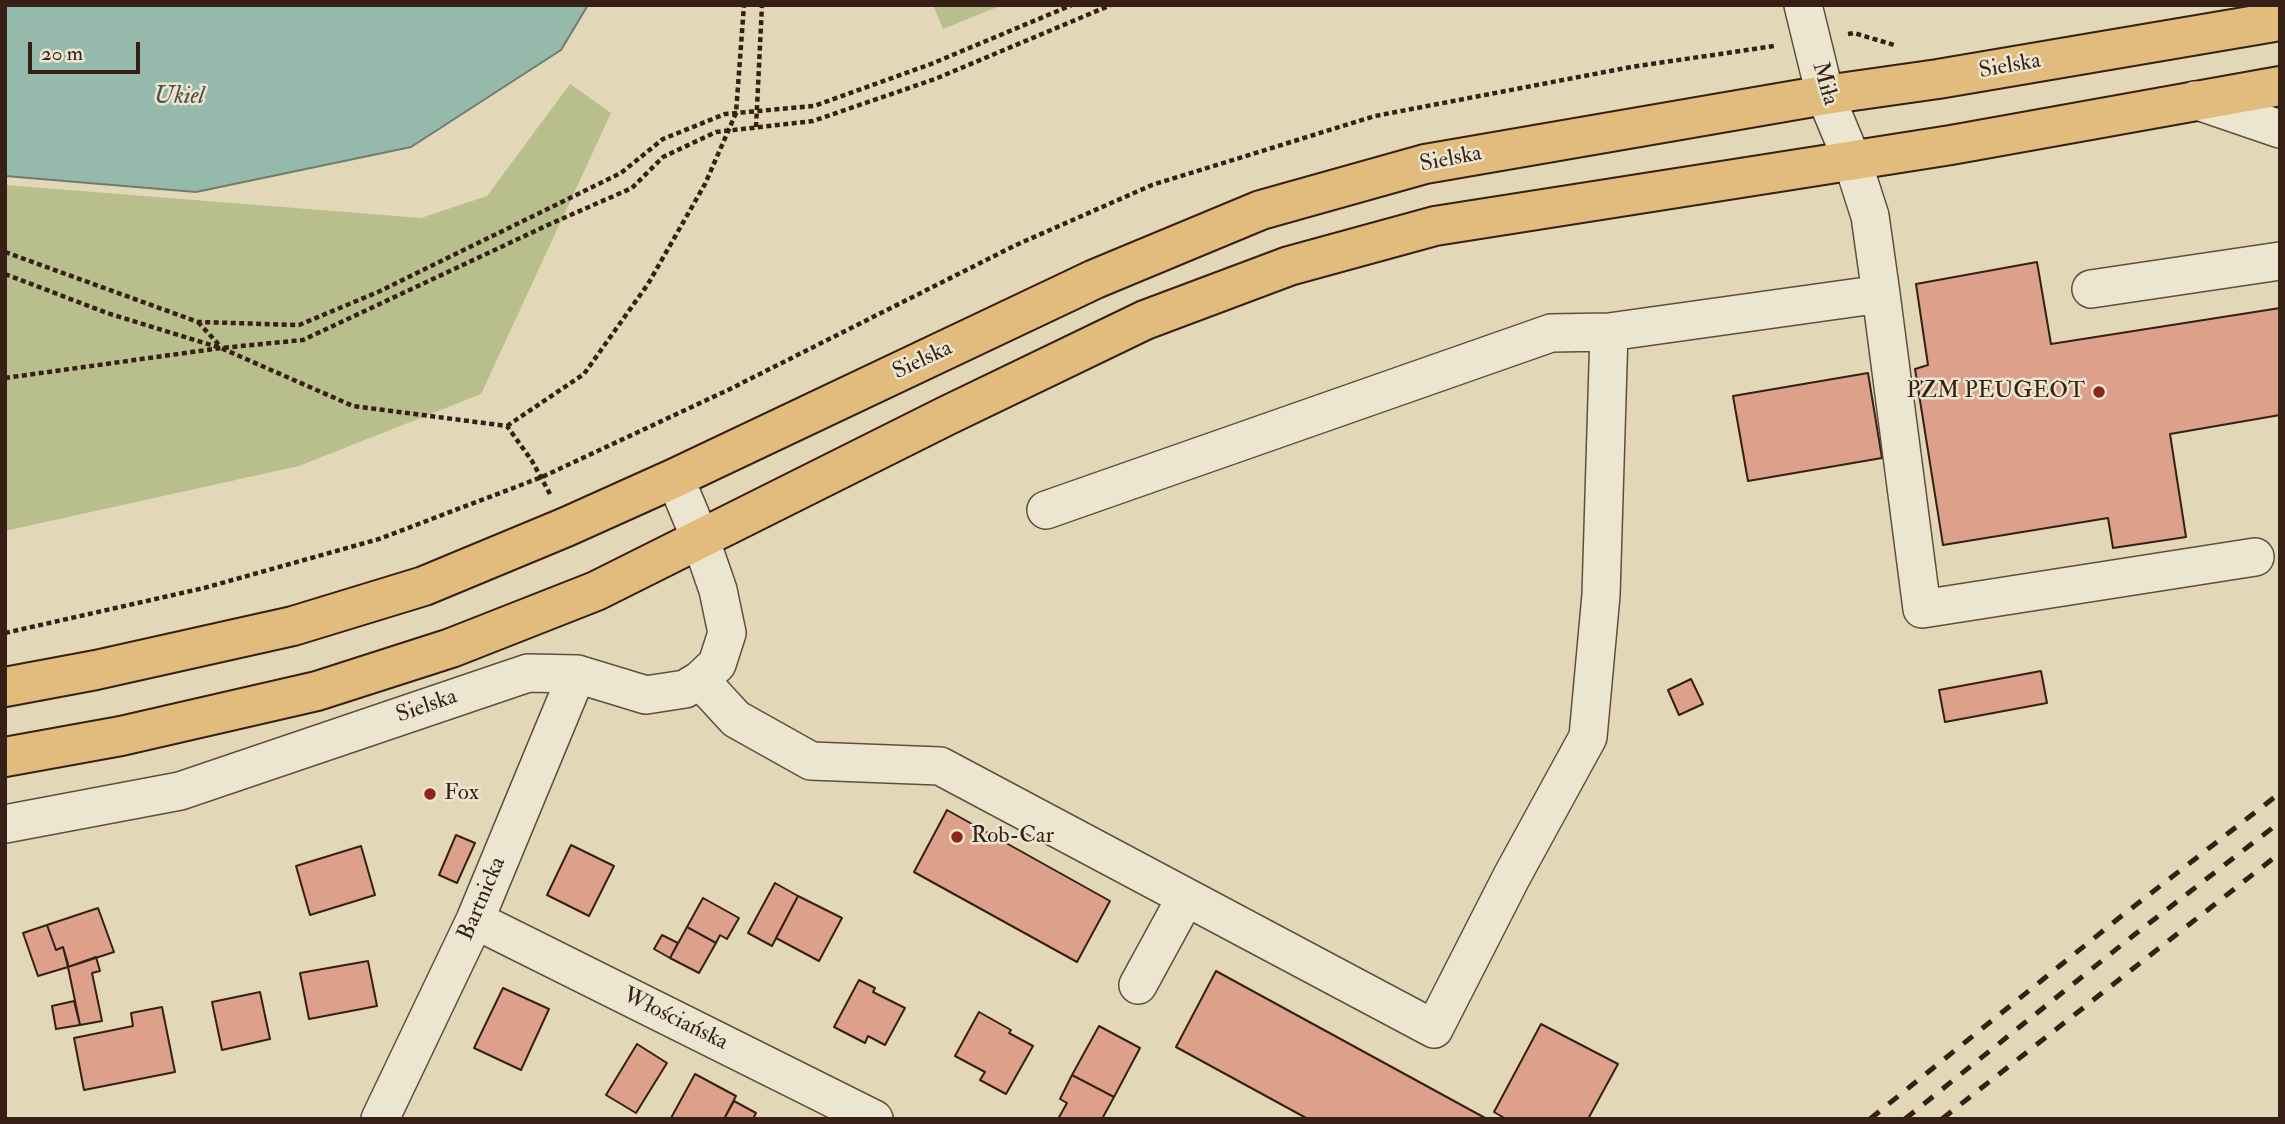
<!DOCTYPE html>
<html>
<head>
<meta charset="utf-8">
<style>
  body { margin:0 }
  #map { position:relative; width:2285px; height:1124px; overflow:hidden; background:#e2d8b8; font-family:"IM FELL Double Pica",serif }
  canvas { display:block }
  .frame { position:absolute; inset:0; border:7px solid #361f15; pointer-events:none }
  .scale { position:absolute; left:28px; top:42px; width:112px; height:32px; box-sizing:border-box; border:4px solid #361f15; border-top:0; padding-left:9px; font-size:21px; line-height:24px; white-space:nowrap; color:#361f15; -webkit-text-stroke:5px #ece6d1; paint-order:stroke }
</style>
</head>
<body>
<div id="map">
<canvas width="2285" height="1124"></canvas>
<div class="frame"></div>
<div class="scale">20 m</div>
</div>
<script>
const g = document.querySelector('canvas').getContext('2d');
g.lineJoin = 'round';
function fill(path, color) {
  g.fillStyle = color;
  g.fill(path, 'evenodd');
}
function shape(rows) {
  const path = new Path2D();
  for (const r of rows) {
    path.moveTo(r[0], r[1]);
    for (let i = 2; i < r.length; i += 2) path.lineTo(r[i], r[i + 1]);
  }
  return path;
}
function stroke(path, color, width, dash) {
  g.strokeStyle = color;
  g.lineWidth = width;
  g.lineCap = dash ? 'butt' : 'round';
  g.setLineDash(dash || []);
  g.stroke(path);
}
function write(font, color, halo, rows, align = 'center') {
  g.font = font + ' "IM FELL Double Pica",serif';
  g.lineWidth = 5;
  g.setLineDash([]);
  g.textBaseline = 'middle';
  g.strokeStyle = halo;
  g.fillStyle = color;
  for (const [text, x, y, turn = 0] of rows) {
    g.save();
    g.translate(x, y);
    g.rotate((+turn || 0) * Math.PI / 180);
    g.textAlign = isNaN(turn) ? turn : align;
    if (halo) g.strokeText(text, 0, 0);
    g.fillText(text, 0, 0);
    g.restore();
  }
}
const green = shape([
  [933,5,1002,5,943,29],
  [570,84,611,113,481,394,299,466,5,531,5,185,421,218,487,196]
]);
const water = shape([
  [5,5,588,5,561,50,411,147,196,192,5,176,5,5]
]);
const building = shape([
  [2037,262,2051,344,2280,308,2280,415,2170,434,2186,537,2113,548,2108,518,1943,545,1915,369,1928,365,1916,284,2037,262],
  [1868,373,1882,458,1748,481,1733,396,1868,373],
  [2041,671,2047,703,1945,722,1939,690,2041,671],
  [1691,679,1703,704,1679,715,1668,690,1691,679],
  [947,810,1110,901,1077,962,914,872,947,810],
  [456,835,475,843,457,883,439,875,456,835],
  [571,845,614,866,589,916,547,895,571,845],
  [361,846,375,895,310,915,296,866,361,846],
  [775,883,798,896,772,946,748,933,775,883],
  [798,896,842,918,819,961,776,938,798,896],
  [703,898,739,918,727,939,720,935,716,943,687,927,703,898],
  [98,908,114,952,68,967,63,947,56,950,47,925,98,908],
  [47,925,56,950,63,947,68,964,68,967,38,976,23,933,47,925],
  [687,927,716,943,699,973,670,958,687,927],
  [662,935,678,943,670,958,654,949,662,935],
  [96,957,100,971,92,973,102,1021,80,1025,68,967,96,957],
  [368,961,377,1006,309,1019,300,973,368,961],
  [1216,971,1487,1119,1308,1119,1176,1047,1216,971],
  [859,980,875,988,873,992,905,1008,885,1045,868,1036,865,1043,834,1027,859,980],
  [503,988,549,1009,521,1070,474,1048,503,988],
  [260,992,270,1039,222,1050,212,1002,260,992],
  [74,1001,80,1025,56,1029,52,1006,74,1001],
  [162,1007,175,1072,84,1090,74,1038,133,1026,131,1013,162,1007],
  [979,1012,1011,1030,1009,1033,1033,1046,1006,1094,980,1080,985,1072,955,1056,979,1012],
  [1541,1024,1618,1064,1588,1119,1506,1119,1494,1112,1541,1024],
  [1099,1026,1140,1048,1114,1097,1072,1075,1099,1026],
  [637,1044,667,1063,636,1113,606,1095,637,1044],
  [695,1074,736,1096,724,1119,671,1118,695,1074],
  [1072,1075,1114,1097,1102,1119,1058,1119,1067,1103,1060,1099,1072,1075],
  [734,1101,756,1113,753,1119,724,1119,734,1101]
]);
const path = shape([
  [1848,34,1854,33,1894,45],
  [756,127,762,5],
  [5,252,198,322,299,325,378,292,621,173,663,139,725,114,814,106,931,64,1072,5],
  [5,274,107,313,221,348,353,406,507,426,532,461,550,494],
  [198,322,221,347],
  [5,378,221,348,303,340,550,224,632,188,663,157,716,132,813,121,935,79,1111,5],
  [507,426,584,374,648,284,705,184,736,113,744,5],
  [5,633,204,588,379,539,542,477,728,390,1016,245,1152,185,1375,116,1631,67,1774,46]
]);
const minor = shape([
  [1803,5,1825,95,1852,160,1870,216,1881,294],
  [2195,100,2280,129],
  [2091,289,2280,261],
  [1046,510,1551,333,1609,332],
  [700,680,736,719,811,761,940,766,1186,897,1138,985],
  [5,824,180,791,528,673,577,674,646,695,685,689,700,680,717,664,727,633,718,590,700,538,675,478],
  [1186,897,1434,1029,1512,876,1588,737,1601,595,1609,332,1881,294,1922,609,2255,557],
  [475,920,874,1119],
  [380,1119,475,920,577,674]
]);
const major = shape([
  [5,687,96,670,293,626,424,586,566,527,675,478,1095,279,1261,210,1425,164,1825,95,1938,79,2280,21],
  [5,757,121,736,317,691,451,648,596,591,946,416,1145,320,1289,266,1435,226,1951,145,2280,86]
]);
const rail = shape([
  [1870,1119,2119,918,2280,793],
  [1905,1119,2134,935,2280,822],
  [1942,1119,2280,853]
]);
const markers = [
  [2099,392,7,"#8f2418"],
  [430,794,7,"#8f2418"],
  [957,837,7,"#8f2418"]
];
const streetNames = [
  ["Sielska",2010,67,-10],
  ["Miła",1824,84,74],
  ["Sielska",1451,160,-11],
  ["Sielska",923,361,-25],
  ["Sielska",427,707,-19],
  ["Bartnicka",483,899,-67],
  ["Włościańska",675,1020,26]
];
const poiNames = [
  ["PZM PEUGEOT",2085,392,"right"],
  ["Fox",444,794],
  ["Rob-Car",971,837]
];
const waterNames = [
  ["Ukiel",179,98]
];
fill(green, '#b8be8c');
fill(water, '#95baab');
stroke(water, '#6f7c6f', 2);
fill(building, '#dca08b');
stroke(building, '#361f15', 2);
stroke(minor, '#614d3e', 40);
stroke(major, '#361f15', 42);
stroke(path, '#361f15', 4.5, [5, 3.5]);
stroke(minor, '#ece6d1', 37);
stroke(major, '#e1bc7c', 38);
stroke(rail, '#361f15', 5, [12, 12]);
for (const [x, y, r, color] of markers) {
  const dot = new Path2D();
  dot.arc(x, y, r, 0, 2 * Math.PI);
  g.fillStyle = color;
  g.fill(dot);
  stroke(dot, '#ece6d1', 2.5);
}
write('23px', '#361f15', '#ece6d1', streetNames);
write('23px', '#361f15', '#ece6d1', poiNames, 'left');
write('italic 24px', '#524e42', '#ece6d1', waterNames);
</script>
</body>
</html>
